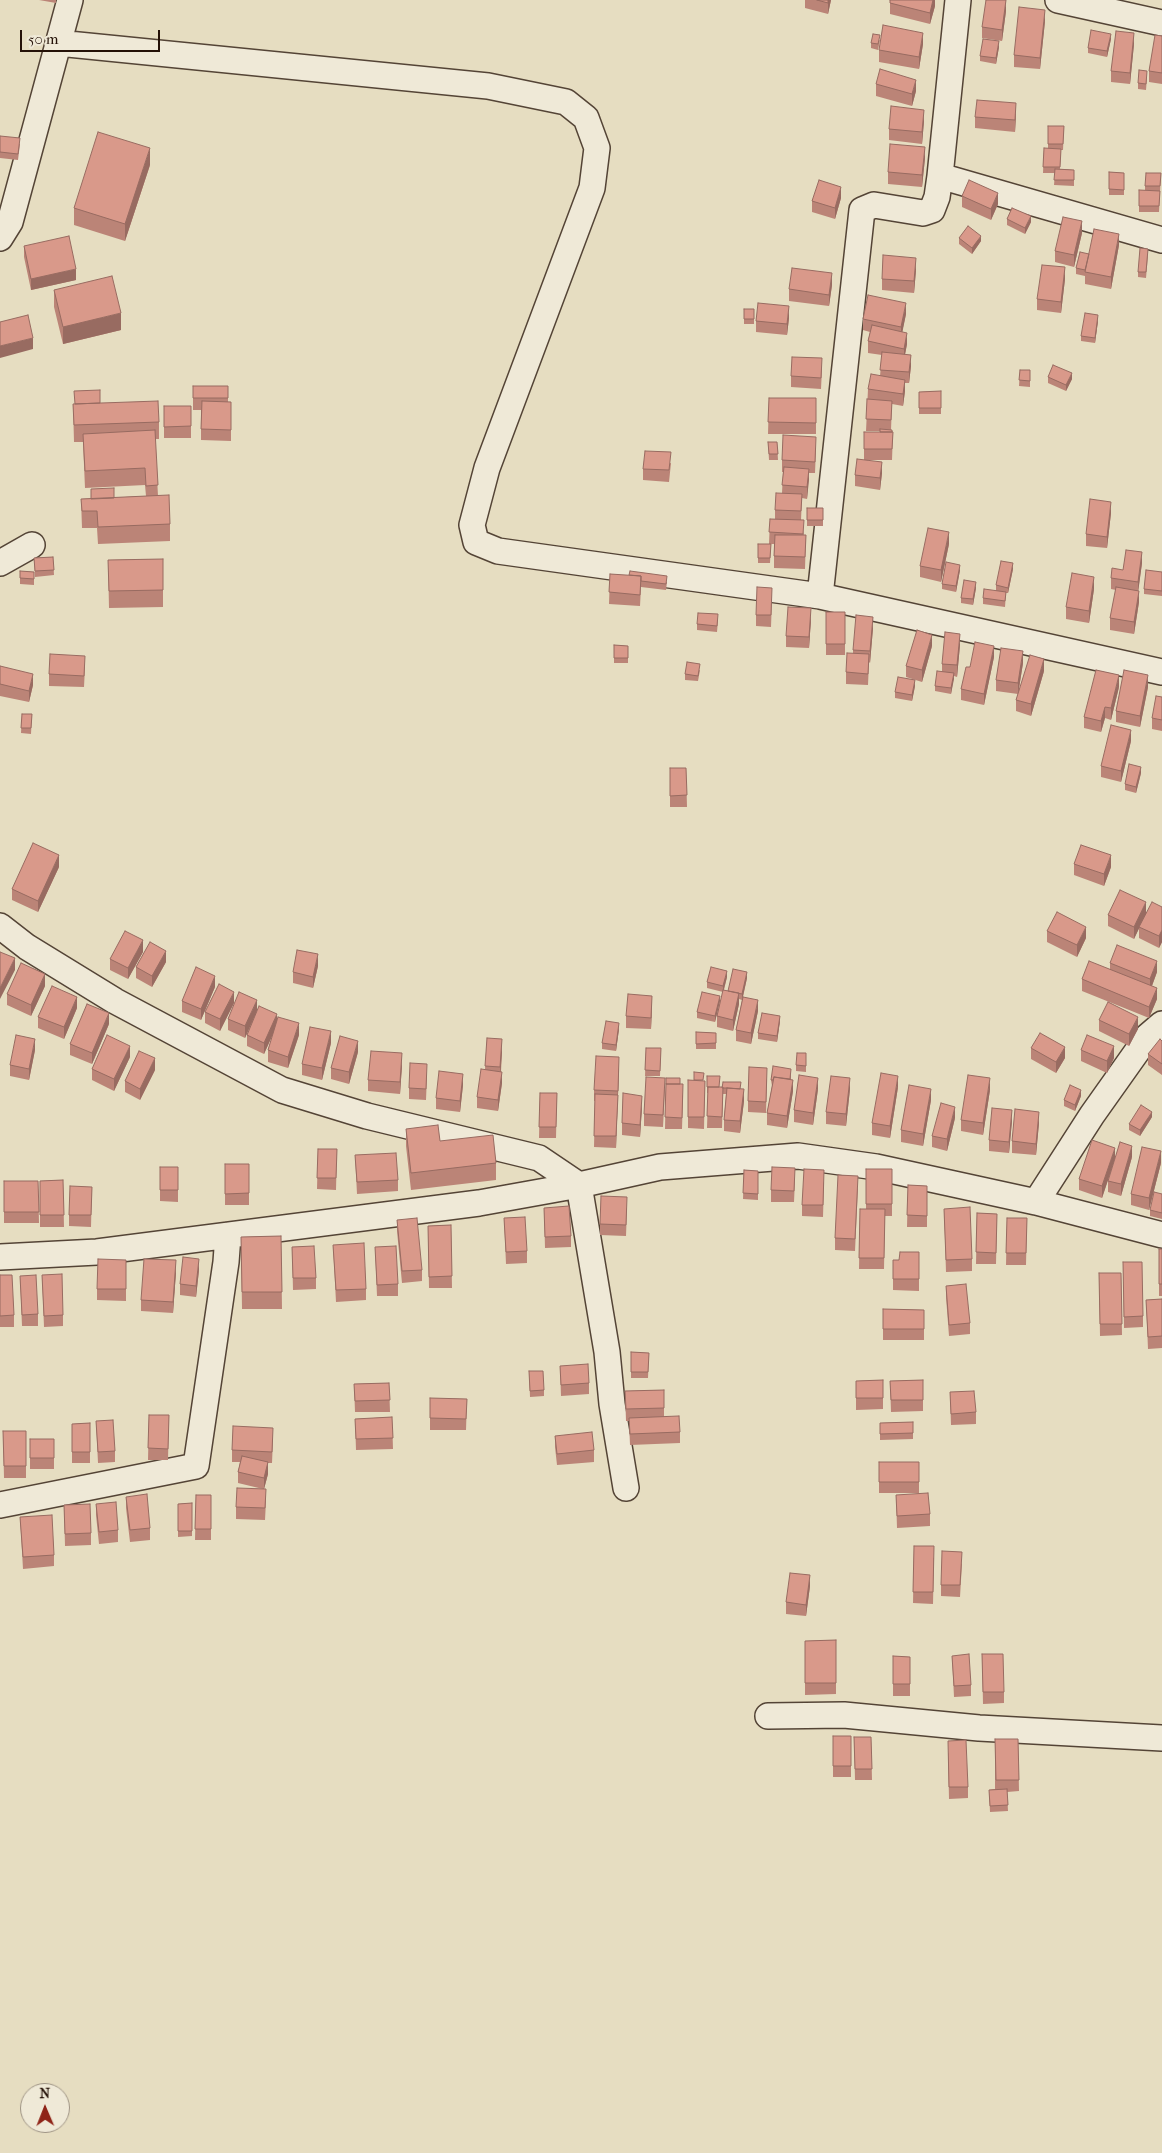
<!DOCTYPE html>
<html>
<head>
<meta charset="utf-8">
<style>
  body { margin:0 }
  #map { position:relative; width:1162px; height:2153px; overflow:hidden; background:#e6ddc1; font-family:"IM FELL French Canon",serif }
  canvas { display:block }
  .north { position:absolute; left:20px; top:2083px; width:50px; height:50px; box-sizing:border-box; background:#efe9d7; border:1px solid #9e9384; border-radius:50%; rotate:359deg; font-size:14px; font-weight:700; line-height:20px; text-align:center; color:#241107 }
  .north::after { content:''; display:block; margin:auto; width:18px; height:22px; background:#8f2418; clip-path:polygon(50% 0,100% 100%,50% 72%,0 100%) }
  .scale { position:absolute; left:20px; top:30px; width:140px; height:22px; box-sizing:border-box; border:2px solid #241107; border-top:0; padding-left:6px; font-size:15px; line-height:18px; white-space:nowrap; color:#241107; -webkit-text-stroke:4px #efe9d7; paint-order:stroke }
</style>
</head>
<body>
<div id="map">
<canvas width="1162" height="2153"></canvas>
<div class="north">N</div>
<div class="scale">50 m</div>
</div>
<script>
const g = document.querySelector('canvas').getContext('2d');
g.lineJoin = 'round';
function shape(rows) {
  const path = new Path2D();
  for (const r of rows) {
    path.moveTo(r[0], r[1]);
    for (let i = 2; i < r.length; i += 2) path.lineTo(r[i], r[i + 1]);
  }
  return path;
}
function stroke(path, color, width, dash) {
  g.strokeStyle = color;
  g.lineWidth = width;
  g.lineCap = dash ? 'butt' : 'round';
  g.setLineDash(dash || []);
  g.stroke(path);
}
function fill(path, color) {
  g.fillStyle = color;
  g.fill(path, 'evenodd');
}
const minor = shape([
  [958,0,940,176,1162,240],
  [1058,0,1162,23],
  [58,43,488,86,566,102,586,118,597,148,592,188,487,468,472,525,476,542,498,551,820,596,1162,672],
  [0,238,10,222,70,0],
  [0,563,32,545],
  [820,596,862,210,874,205,923,213,932,210,937,197,940,176],
  [0,926,27,947,115,1001,282,1090,367,1116,539,1158,579,1185,660,1167,798,1156,876,1167,1036,1202,1162,1235],
  [1036,1202,1092,1115,1148,1036,1162,1024],
  [0,1257,97,1252,479,1203,579,1185,607,1352,612,1404,626,1488],
  [0,1505,196,1466,226,1262,228,1235],
  [768,1716,844,1715,979,1728,1162,1738]
]);
const wall = shape([
  [39,0,56,0,56,3],
  [805,0,831,0,828,14,805,8],
  [935,0,935,6,930,24,890,14,890,3],
  [1006,11,1002,41,982,38,982,27],
  [1045,21,1040,69,1014,67,1014,55],
  [1162,36,1162,84,1149,82,1149,71],
  [1111,39,1107,57,1088,53,1088,48],
  [880,40,878,50,871,48,871,43],
  [923,44,919,69,879,62,879,50],
  [1134,44,1130,84,1111,82,1111,71],
  [999,47,996,64,980,61,980,56],
  [1147,77,1146,90,1138,89,1138,83],
  [876,84,916,91,912,106,876,96],
  [1016,114,1015,132,975,128,975,117],
  [924,121,922,144,889,140,889,129],
  [1048,126,1064,126,1063,150,1061,150,1060,169,1074,170,1074,186,1054,185,1055,173,1043,173,1044,148,1048,149],
  [0,136,20,144,18,160,0,158],
  [925,158,922,187,888,184,888,172],
  [150,165,125,241,74,225,74,208],
  [1109,172,1124,173,1124,195,1109,195],
  [1161,173,1159,212,1139,212,1139,190,1145,190,1145,186],
  [962,196,998,204,991,220,962,207],
  [841,198,835,219,812,212,812,201],
  [1007,219,1031,222,1025,234,1007,225],
  [1082,233,1074,267,1055,262,1055,251],
  [959,238,981,241,972,254,959,244],
  [1119,245,1111,289,1085,284,1085,274,1085,276,1076,274,1076,268,1089,254],
  [24,246,76,280,31,290,24,257],
  [1148,255,1146,278,1138,277,1138,272],
  [916,270,914,293,882,290,882,279],
  [1065,279,1061,313,1037,310,1037,299],
  [832,285,829,306,789,301,789,289],
  [54,290,121,330,63,344,54,307],
  [744,309,754,309,754,324,744,324],
  [906,314,902,332,907,344,905,354,911,366,909,383,905,383,905,391,903,406,892,404,891,430,893,432,892,460,868,460,882,473,880,490,855,486,855,475,864,460,864,432,880,432,880,431,866,431,868,389,880,376,882,355,868,353,868,341,870,332,863,330,863,319],
  [789,318,787,335,756,332,756,321],
  [1098,321,1095,343,1081,341,1081,336],
  [822,369,821,389,791,387,791,376],
  [1020,370,1030,370,1030,387,1019,386],
  [1048,377,1072,379,1066,391,1048,383],
  [193,386,228,386,228,402,231,402,231,441,201,440,201,410,193,410],
  [941,391,941,414,919,414,919,392],
  [769,398,816,398,816,434,768,434],
  [100,403,159,422,159,439,155,439,158,496,170,524,170,541,98,544,97,528,82,528,81,499,146,496,145,485,85,488,83,442,74,442,73,404],
  [164,406,191,406,191,438,164,438],
  [768,442,777,442,778,460,769,460],
  [816,448,815,473,809,473,807,499,802,498,801,520,804,535,806,535,805,569,774,568,774,544,769,544,770,519,775,519,775,510,782,493,783,472,782,472,782,460],
  [671,463,669,482,643,480,643,469],
  [807,508,823,508,823,526,807,526],
  [1111,513,1107,548,1086,546,1086,534],
  [758,544,771,544,770,563,758,563],
  [949,544,941,582,920,577,920,566],
  [53,557,54,575,35,577,34,558],
  [163,559,163,607,109,608,108,560],
  [1142,563,1138,591,1139,602,1134,634,1110,630,1110,618,1116,590,1111,589,1111,578,1123,570],
  [1013,569,1008,593,1006,593,1005,607,983,604,983,598,996,591,996,585],
  [960,570,956,592,942,589,942,584],
  [20,571,34,572,34,585,20,584],
  [1162,572,1162,596,1144,594,1144,589],
  [610,574,667,582,666,590,641,587,640,606,609,604],
  [976,588,973,605,961,603,961,598],
  [1094,589,1089,623,1066,619,1066,607],
  [772,599,771,627,756,626,756,615],
  [826,612,845,612,845,655,826,655],
  [811,619,809,648,786,647,786,636],
  [718,620,717,632,697,630,697,624],
  [873,628,870,663,869,662,868,685,846,684,846,672,853,653,853,650],
  [614,645,628,646,628,663,614,663],
  [960,645,957,677,954,676,951,694,935,691,935,686,942,671,942,664],
  [932,646,922,682,906,677,906,666],
  [994,657,984,705,961,700,961,689,970,667],
  [1023,663,1019,689,1044,671,1031,716,1016,711,1016,700,1018,694,996,691,996,680],
  [0,666,33,685,29,702,0,696],
  [85,667,84,687,49,686,49,674],
  [700,670,698,681,685,680,685,674],
  [915,686,912,701,895,698,895,692],
  [1119,687,1111,720,1105,718,1101,732,1084,728,1084,717],
  [1148,687,1140,727,1116,722,1116,711],
  [1162,697,1162,731,1152,729,1152,718],
  [22,714,32,714,31,734,21,733],
  [1131,741,1121,782,1101,777,1101,766],
  [670,768,686,768,687,807,670,807],
  [1141,773,1136,793,1125,790,1125,784],
  [1074,864,1111,867,1104,886,1074,875],
  [59,867,38,912,12,900,12,889],
  [1162,907,1162,942,1159,948,1139,938,1139,928,1134,939,1108,926,1108,915,1146,913],
  [1047,931,1086,938,1077,957,1047,942],
  [143,952,128,979,110,970,110,959],
  [166,962,152,987,136,978,136,967],
  [1110,963,1157,972,1152,986,1157,999,1149,1018,1082,991,1082,979,1110,969],
  [318,966,313,988,293,983,293,972],
  [727,977,724,990,728,991,747,978,743,997,758,1011,751,1044,736,1041,736,1030,742,1000,739,999,739,1004,733,1031,717,1027,717,1016,723,992,707,988,707,982],
  [45,986,31,1016,7,1005,7,994],
  [215,987,201,1020,182,1012,182,1001],
  [720,1001,715,1022,697,1018,697,1012],
  [234,1003,220,1031,205,1023,205,1012],
  [652,1007,651,1029,626,1028,626,1016],
  [77,1008,64,1039,38,1028,38,1017],
  [257,1011,277,1021,299,1035,288,1068,268,1062,268,1050,273,1034,264,1054,247,1046,247,1035,255,1014,245,1038,228,1030,228,1019],
  [1099,1020,1138,1029,1129,1046,1099,1031],
  [780,1021,777,1042,758,1039,758,1033],
  [109,1024,92,1064,70,1055,70,1044],
  [619,1029,616,1051,602,1049,602,1043],
  [696,1032,716,1033,716,1049,696,1049],
  [487,1038,502,1051,501,1072,502,1083,498,1111,477,1108,477,1097,485,1069],
  [1162,1041,1162,1075,1148,1065,1148,1054],
  [331,1043,322,1080,302,1075,302,1064],
  [646,1048,661,1048,660,1076,645,1076],
  [1031,1048,1065,1058,1056,1073,1031,1059],
  [35,1050,29,1080,10,1076,10,1065],
  [1081,1050,1114,1058,1107,1073,1081,1061],
  [358,1052,349,1084,331,1079,331,1068],
  [806,1053,806,1072,796,1071,796,1065],
  [130,1057,114,1091,92,1080,92,1069],
  [402,1065,400,1094,368,1091,368,1080],
  [619,1068,616,1148,594,1147,595,1101,594,1101,594,1090],
  [155,1070,140,1100,125,1092,125,1081],
  [427,1075,426,1100,409,1099,409,1088],
  [791,1075,791,1079,793,1091,787,1128,767,1125,767,1113,772,1086,771,1080],
  [707,1076,719,1087,741,1089,744,1101,740,1133,724,1131,724,1120,726,1094,723,1094,722,1128,707,1128,708,1093,707,1093],
  [666,1078,680,1084,683,1096,682,1129,665,1129],
  [767,1079,766,1113,748,1112,748,1101],
  [688,1080,705,1081,704,1129,688,1128],
  [463,1085,460,1112,436,1109,436,1098],
  [898,1087,890,1138,872,1135,872,1123],
  [665,1089,663,1127,644,1126,644,1114],
  [818,1089,813,1125,794,1122,794,1110],
  [850,1089,846,1126,826,1124,826,1112],
  [990,1090,983,1135,961,1131,961,1120],
  [540,1093,557,1093,556,1138,539,1138],
  [1081,1096,1075,1111,1064,1106,1064,1100],
  [931,1100,923,1146,901,1142,901,1130],
  [642,1107,640,1137,622,1135,622,1123],
  [1152,1117,1140,1136,1129,1130,1129,1124],
  [955,1118,947,1151,932,1147,932,1136],
  [1012,1121,1009,1153,989,1151,989,1140],
  [1039,1123,1036,1155,1012,1153,1012,1141],
  [406,1129,496,1163,496,1180,411,1190,406,1146],
  [318,1149,337,1149,336,1190,317,1189],
  [355,1155,398,1180,398,1191,357,1194],
  [1132,1157,1121,1196,1108,1192,1108,1181],
  [1115,1159,1102,1198,1079,1190,1079,1179],
  [1161,1163,1149,1210,1131,1205,1131,1194],
  [225,1164,249,1164,249,1205,225,1205],
  [160,1167,178,1167,178,1202,160,1201],
  [866,1169,892,1169,892,1216,885,1216,884,1269,859,1269,860,1209,866,1209],
  [744,1170,758,1171,758,1200,743,1199],
  [795,1179,794,1202,771,1202,771,1190],
  [63,1180,64,1227,40,1227,40,1181],
  [4,1181,38,1181,39,1223,4,1223],
  [824,1182,823,1217,802,1216,802,1205],
  [908,1185,927,1186,927,1227,907,1227],
  [92,1187,91,1227,69,1226,69,1215],
  [858,1187,855,1251,835,1250,835,1238],
  [1162,1194,1162,1219,1150,1216,1150,1210],
  [544,1208,571,1236,571,1247,545,1248],
  [627,1208,626,1236,600,1235,600,1224],
  [944,1209,972,1259,972,1271,946,1272],
  [977,1213,997,1214,996,1264,976,1264],
  [504,1218,527,1251,527,1263,506,1264],
  [1007,1218,1027,1218,1026,1265,1006,1265],
  [397,1220,422,1270,422,1281,402,1283,397,1231],
  [451,1225,452,1288,429,1288,428,1226],
  [281,1236,282,1309,242,1309,241,1237],
  [333,1245,366,1289,366,1300,336,1302],
  [292,1247,316,1278,316,1289,293,1290],
  [375,1247,398,1284,398,1296,377,1296],
  [1159,1249,1162,1249,1162,1296,1159,1296],
  [919,1252,919,1291,893,1290,893,1260,899,1260],
  [126,1260,126,1301,97,1300,97,1289],
  [1123,1262,1143,1316,1143,1327,1124,1328],
  [199,1270,196,1297,180,1295,180,1284],
  [176,1272,173,1313,141,1311,141,1300],
  [1099,1273,1121,1273,1122,1335,1100,1336],
  [0,1275,14,1315,14,1327,0,1327],
  [42,1275,63,1315,63,1326,44,1327],
  [20,1276,38,1314,38,1326,22,1326],
  [946,1286,970,1323,970,1334,949,1336,946,1297],
  [1162,1299,1162,1348,1148,1349,1146,1300],
  [883,1309,924,1310,924,1340,883,1340],
  [631,1352,649,1353,648,1378,631,1378],
  [560,1366,589,1383,589,1394,561,1396],
  [529,1371,544,1390,544,1396,530,1397],
  [883,1380,883,1409,856,1410,856,1381],
  [923,1380,923,1411,891,1412,890,1381],
  [389,1383,390,1412,355,1412,354,1384],
  [664,1390,664,1417,680,1432,680,1443,630,1445,629,1421,626,1421,625,1391],
  [950,1392,976,1412,976,1424,951,1425],
  [430,1398,467,1399,466,1430,430,1430],
  [149,1415,169,1415,168,1460,148,1460],
  [392,1417,393,1449,356,1450,355,1419],
  [96,1421,115,1451,115,1462,98,1463],
  [913,1422,913,1439,880,1440,880,1423],
  [90,1423,90,1463,72,1463,72,1424],
  [3,1431,26,1431,26,1478,4,1478],
  [555,1436,594,1450,594,1462,557,1465,555,1447],
  [30,1439,54,1439,54,1469,30,1469],
  [273,1439,272,1463,268,1463,268,1474,264,1489,266,1501,265,1520,236,1519,236,1507,263,1489,238,1483,238,1472,240,1462,232,1462,232,1450],
  [879,1462,919,1462,919,1493,879,1493],
  [196,1495,211,1495,211,1540,195,1540],
  [896,1495,930,1514,930,1526,897,1528],
  [126,1497,150,1528,150,1540,130,1542,126,1508],
  [192,1503,192,1536,178,1537,178,1504],
  [96,1504,118,1530,118,1542,99,1544,96,1515],
  [64,1505,91,1533,91,1545,65,1546],
  [20,1517,54,1555,54,1566,23,1569],
  [914,1546,934,1558,933,1604,913,1603],
  [962,1563,960,1597,941,1596,941,1585],
  [810,1586,806,1616,786,1614,786,1602],
  [836,1640,836,1694,805,1695,805,1641],
  [982,1654,1004,1692,1004,1703,983,1704],
  [893,1656,910,1657,910,1696,893,1696],
  [952,1656,971,1685,971,1696,954,1697],
  [833,1736,851,1736,851,1777,833,1777],
  [854,1737,871,1737,872,1780,855,1780],
  [995,1739,1018,1739,1019,1791,1007,1792,1008,1811,990,1812,989,1790,995,1789],
  [948,1752,968,1787,968,1798,949,1799]
]);
const shadedWall = shape([
  [828,0,831,0,828,14],
  [933,0,935,0,935,6,930,24,930,13],
  [1006,0,1006,11,1002,41,1002,30],
  [1045,10,1045,21,1040,69,1040,58],
  [923,33,923,44,919,69,919,57],
  [1134,33,1134,44,1130,84,1130,73],
  [1111,34,1111,39,1107,57,1107,51],
  [999,41,999,47,996,64,996,58],
  [916,80,916,91,912,106,912,94],
  [1016,103,1016,114,1015,132,1015,120],
  [924,110,924,121,922,144,922,132],
  [925,147,925,158,922,187,922,175],
  [150,148,150,165,125,241,125,224],
  [841,187,841,198,835,219,835,208],
  [998,193,998,204,991,220,991,209],
  [1031,216,1031,222,1025,234,1025,228],
  [1082,221,1082,233,1074,267,1074,255],
  [1119,234,1119,245,1111,289,1111,277],
  [981,236,981,241,972,254,972,248],
  [916,258,916,270,914,293,914,281],
  [1065,267,1065,279,1061,313,1061,302],
  [76,269,76,280,31,290,31,279],
  [832,273,832,285,829,306,829,295],
  [906,303,906,314,901,339,901,327],
  [789,306,789,318,787,335,787,324],
  [121,313,121,330,63,344,63,327],
  [1098,315,1098,321,1095,343,1095,338],
  [907,333,907,344,904,360,904,349],
  [33,338,33,349,0,358,0,346],
  [911,355,911,366,909,383,909,372],
  [1072,373,1072,379,1066,391,1066,385],
  [905,380,905,391,903,406,903,394],
  [882,462,882,473,880,490,880,478],
  [809,469,809,480,807,499,807,487],
  [1111,502,1111,513,1107,548,1107,537],
  [949,532,949,544,941,582,941,570],
  [1142,552,1142,563,1138,593,1138,582],
  [1013,563,1013,569,1008,593,1008,588],
  [960,565,960,570,956,592,956,586],
  [1094,577,1094,589,1089,623,1089,611],
  [976,582,976,588,973,605,973,599],
  [1139,591,1139,602,1134,634,1134,622],
  [811,608,811,619,809,648,809,637],
  [873,617,873,628,870,663,870,651],
  [960,634,960,645,957,677,957,665],
  [932,635,932,646,922,682,922,670],
  [994,646,994,657,984,705,984,694],
  [1023,651,1023,663,1018,694,1018,683],
  [1044,659,1044,671,1031,716,1031,704],
  [954,673,954,679,951,694,951,688],
  [33,674,33,685,29,702,29,691],
  [1119,675,1119,687,1111,720,1111,708],
  [1148,675,1148,687,1140,727,1140,716],
  [915,680,915,686,912,701,912,695],
  [1105,707,1105,718,1101,732,1101,721],
  [1131,730,1131,741,1121,782,1121,771],
  [1141,767,1141,773,1136,793,1136,787],
  [59,855,59,867,38,912,38,901],
  [1111,855,1111,867,1104,886,1104,874],
  [1146,902,1146,914,1134,939,1134,927],
  [1086,927,1086,938,1077,957,1077,945],
  [1162,930,1162,942,1159,948,1159,936],
  [143,940,143,952,128,979,128,968],
  [166,951,166,962,152,987,152,976],
  [318,954,318,966,313,988,313,977],
  [15,958,15,970,0,999,0,988],
  [1157,961,1157,972,1150,991,1150,979],
  [727,971,727,977,723,992,723,986],
  [747,972,747,978,742,1000,742,994],
  [45,974,45,986,31,1016,31,1005],
  [215,976,215,987,201,1020,201,1009],
  [1157,988,1157,999,1149,1018,1149,1007],
  [234,992,234,1003,220,1031,220,1019],
  [739,993,739,1004,733,1031,733,1020],
  [652,996,652,1007,651,1029,651,1018],
  [720,996,720,1001,715,1022,715,1016],
  [77,997,77,1008,64,1039,64,1027],
  [257,1000,257,1011,245,1038,245,1026],
  [758,1000,758,1011,751,1044,751,1033],
  [109,1013,109,1024,92,1064,92,1053],
  [277,1014,277,1025,264,1054,264,1043],
  [780,1016,780,1021,777,1042,777,1036],
  [1138,1017,1138,1029,1129,1046,1129,1034],
  [299,1023,299,1035,288,1068,288,1057],
  [619,1023,619,1029,616,1051,616,1045],
  [331,1031,331,1043,322,1080,322,1068],
  [35,1039,35,1050,29,1080,29,1069],
  [502,1039,502,1051,500,1079,500,1067],
  [358,1041,358,1052,349,1084,349,1072],
  [130,1046,130,1057,114,1091,114,1079],
  [1114,1046,1114,1058,1107,1073,1107,1061],
  [1065,1047,1065,1058,1056,1073,1056,1062],
  [402,1053,402,1065,400,1094,400,1082],
  [619,1057,619,1068,616,1148,616,1136],
  [155,1058,155,1070,140,1100,140,1089],
  [502,1072,502,1083,498,1111,498,1100],
  [463,1074,463,1085,460,1112,460,1101],
  [898,1076,898,1087,890,1138,890,1126],
  [818,1078,818,1089,813,1125,813,1113],
  [850,1078,850,1089,846,1126,846,1114],
  [990,1078,990,1090,983,1135,983,1123],
  [793,1080,793,1091,787,1128,787,1116],
  [744,1089,744,1101,740,1133,740,1121],
  [931,1089,931,1100,923,1146,923,1134],
  [1081,1090,1081,1096,1075,1111,1075,1105],
  [642,1096,642,1107,640,1137,640,1125],
  [955,1107,955,1118,947,1151,947,1139],
  [1012,1110,1012,1121,1009,1153,1009,1142],
  [1039,1112,1039,1123,1036,1155,1036,1144],
  [1152,1112,1152,1117,1140,1136,1140,1130],
  [1132,1146,1132,1157,1121,1196,1121,1184],
  [1115,1148,1115,1159,1102,1198,1102,1186],
  [1161,1151,1161,1163,1149,1210,1149,1198],
  [199,1259,199,1270,196,1297,196,1286],
  [176,1260,176,1272,173,1313,173,1302],
  [268,1462,268,1474,264,1489,264,1478],
  [810,1575,810,1586,806,1616,806,1605]
]);
const building = shape([
  [817,0,828,0,828,3,817,0],
  [890,0,933,0,930,13,890,3,890,0],
  [986,0,1006,0,1002,30,982,27,986,0],
  [1019,7,1045,10,1040,58,1014,55,1019,7],
  [883,25,923,33,919,57,879,50,883,25],
  [1091,30,1111,34,1107,51,1088,48,1091,30],
  [1116,31,1134,33,1130,73,1111,71,1116,31],
  [873,34,880,35,878,44,871,43,873,34],
  [1155,35,1162,36,1162,73,1149,71,1155,35],
  [983,39,999,41,996,58,980,56,983,39],
  [880,69,916,80,912,94,876,84,880,69],
  [1139,70,1147,71,1146,84,1138,83,1139,70],
  [977,100,1016,103,1015,120,975,117,977,100],
  [891,106,924,110,922,132,889,129,891,106],
  [1048,126,1064,126,1063,144,1048,144,1048,126],
  [98,132,150,148,125,224,74,208,98,132],
  [0,136,20,138,18,154,0,152,0,136],
  [890,144,925,147,922,175,888,172,890,144],
  [1044,148,1061,149,1060,167,1043,167,1044,148],
  [1055,169,1074,170,1074,180,1054,180,1055,169],
  [1109,172,1124,173,1124,190,1109,189,1109,172],
  [1146,173,1161,173,1160,186,1145,186,1146,173],
  [819,180,841,187,835,208,812,201,819,180],
  [969,180,998,193,991,209,962,196,969,180],
  [1139,190,1160,191,1159,206,1139,206,1139,190],
  [1012,208,1031,216,1025,228,1007,219,1012,208],
  [1063,217,1082,221,1074,255,1055,251,1063,217],
  [968,226,981,236,972,248,959,238,968,226],
  [1094,229,1119,234,1111,277,1085,272,1094,229],
  [69,236,76,269,31,279,24,246,69,236],
  [1140,248,1148,249,1146,272,1138,272,1140,248],
  [1080,252,1089,254,1085,270,1076,268,1080,252],
  [883,255,916,258,914,281,882,279,883,255],
  [1042,265,1065,267,1061,302,1037,299,1042,265],
  [792,268,832,273,829,295,789,289,792,268],
  [112,276,121,313,63,327,54,290,112,276],
  [868,295,906,303,901,327,863,319,868,295],
  [758,303,789,306,787,324,756,321,758,303],
  [744,309,754,309,754,319,744,319,744,309],
  [1085,313,1098,315,1095,338,1081,336,1085,313],
  [28,315,33,338,0,346,0,322,28,315],
  [872,325,907,333,904,349,868,341,872,325],
  [882,352,911,355,909,372,880,370,882,352],
  [792,357,822,358,821,378,791,376,792,357],
  [1053,365,1072,373,1066,385,1048,377,1053,365],
  [1020,370,1030,370,1030,381,1019,380,1020,370],
  [871,374,905,380,903,394,868,389,871,374],
  [193,386,228,386,228,398,193,398,193,386],
  [100,390,100,403,75,404,74,391,100,390],
  [941,391,941,408,919,408,919,392,941,391],
  [769,398,816,398,816,423,768,422,769,398],
  [867,399,892,401,891,420,866,419,867,399],
  [158,401,159,422,74,425,73,404,158,401],
  [202,401,231,402,231,430,201,429,202,401],
  [164,406,191,406,191,426,164,427,164,406],
  [880,429,892,430,892,432,880,432,880,429],
  [155,430,158,485,146,486,145,468,85,471,83,434,155,430],
  [864,432,893,432,892,449,864,449,864,432],
  [783,435,816,437,815,462,782,460,783,435],
  [768,442,777,442,778,454,769,454,768,442],
  [645,451,671,452,669,470,643,469,645,451],
  [857,459,882,462,880,478,855,475,857,459],
  [784,467,809,469,807,487,782,485,784,467],
  [114,488,114,498,91,499,91,489,114,488],
  [776,493,802,494,801,511,775,510,776,493],
  [169,495,170,524,98,527,97,511,82,511,81,499,169,495],
  [1090,499,1111,502,1107,537,1086,534,1090,499],
  [807,508,823,508,823,520,807,520,807,508],
  [770,519,804,520,803,534,769,532,770,519],
  [928,528,949,532,941,570,920,566,928,528],
  [775,535,806,535,805,557,774,556,775,535],
  [758,544,771,544,770,558,758,558,758,544],
  [1126,550,1142,552,1138,582,1111,578,1112,568,1123,570,1126,550],
  [53,557,54,570,35,571,34,558,53,557],
  [163,559,163,590,109,591,108,560,163,559],
  [1001,561,1013,563,1008,588,996,585,1001,561],
  [946,562,960,565,956,586,942,584,946,562],
  [1146,570,1162,572,1162,591,1144,589,1146,570],
  [20,571,34,572,34,579,20,578,20,571],
  [630,571,667,576,666,584,641,581,641,576,629,575,630,571],
  [1072,573,1094,577,1089,611,1066,607,1072,573],
  [610,574,641,576,640,595,609,592,610,574],
  [964,580,976,582,973,599,961,598,964,580],
  [757,587,772,588,771,615,756,615,757,587],
  [1116,587,1139,591,1134,622,1110,618,1116,587],
  [984,589,1006,592,1005,601,983,598,984,589],
  [788,607,811,608,809,637,786,636,788,607],
  [826,612,845,612,845,644,826,644,826,612],
  [698,613,718,614,717,626,697,624,698,613],
  [856,615,873,617,870,651,853,650,856,615],
  [917,630,932,635,922,670,906,666,917,630],
  [945,632,960,634,957,665,942,664,945,632],
  [975,642,994,646,984,694,961,689,966,667,970,667,975,642],
  [614,645,628,646,628,658,614,658,614,645],
  [1001,648,1023,651,1018,683,996,680,1001,648],
  [847,653,869,654,868,674,846,672,847,653],
  [50,654,85,656,84,676,49,674,50,654],
  [1030,655,1044,659,1031,704,1016,700,1030,655],
  [687,662,700,664,698,676,685,674,687,662],
  [0,666,33,674,29,691,0,684,0,666],
  [1096,670,1119,675,1111,708,1105,707,1101,721,1084,717,1096,670],
  [1124,670,1148,675,1140,716,1116,711,1124,670],
  [937,671,954,673,951,688,935,686,937,671],
  [898,677,915,680,912,695,895,692,898,677],
  [1156,696,1162,697,1162,720,1152,718,1156,696],
  [22,714,32,714,31,728,21,728,22,714],
  [1111,725,1131,730,1121,771,1101,766,1111,725],
  [1129,764,1141,767,1136,787,1125,784,1129,764],
  [670,768,686,768,687,795,670,796,670,768],
  [33,843,59,855,38,901,12,889,33,843],
  [1081,845,1111,855,1104,874,1074,864,1081,845],
  [1120,890,1146,902,1134,927,1108,915,1120,890],
  [1152,902,1162,907,1162,930,1159,936,1139,927,1152,902],
  [1057,912,1086,927,1077,945,1047,931,1057,912],
  [125,931,143,940,128,968,110,959,125,931],
  [150,942,166,951,152,976,136,967,150,942],
  [1117,945,1157,961,1150,979,1110,963,1117,945],
  [297,950,318,954,313,977,293,972,297,950],
  [0,952,15,958,0,988,0,952],
  [1089,961,1157,988,1149,1007,1082,979,1089,961],
  [21,963,45,974,31,1005,7,994,21,963],
  [196,967,215,976,201,1009,182,1001,196,967],
  [711,967,727,971,723,986,707,982,711,967],
  [733,969,747,972,742,994,728,991,733,969],
  [219,984,234,992,220,1019,205,1012,219,984],
  [52,986,77,997,64,1027,38,1017,52,986],
  [723,990,739,993,733,1020,717,1016,723,990],
  [239,992,257,1000,245,1026,228,1019,239,992],
  [702,992,720,996,715,1016,697,1012,702,992],
  [628,994,652,996,651,1018,626,1016,628,994],
  [743,997,758,1000,751,1033,736,1030,743,997],
  [1108,1002,1138,1017,1129,1034,1099,1020,1108,1002],
  [87,1004,109,1013,92,1053,70,1044,87,1004],
  [259,1006,277,1014,264,1043,247,1035,259,1006],
  [762,1013,780,1016,777,1036,758,1033,762,1013],
  [278,1017,299,1023,288,1057,268,1050,278,1017],
  [606,1021,619,1023,616,1045,602,1043,606,1021],
  [310,1027,331,1031,322,1068,302,1064,310,1027],
  [696,1032,716,1033,716,1043,696,1044,696,1032],
  [1040,1033,1065,1047,1056,1062,1031,1048,1040,1033],
  [16,1035,35,1039,29,1069,10,1065,16,1035],
  [107,1035,130,1046,114,1079,92,1069,107,1035],
  [1087,1035,1114,1046,1107,1061,1081,1050,1087,1035],
  [340,1036,358,1041,349,1072,331,1068,340,1036],
  [487,1038,502,1039,500,1067,485,1066,487,1038],
  [1160,1039,1162,1041,1162,1064,1148,1054,1160,1039],
  [646,1048,661,1048,660,1071,645,1070,646,1048],
  [139,1051,155,1058,140,1089,125,1081,139,1051],
  [371,1051,402,1053,400,1082,368,1080,371,1051],
  [797,1053,806,1053,806,1066,796,1065,797,1053],
  [596,1056,619,1057,618,1091,594,1090,596,1056],
  [410,1063,427,1064,426,1089,409,1088,410,1063],
  [773,1066,791,1069,790,1079,774,1077,773,1080,771,1080,773,1066],
  [749,1067,767,1068,766,1102,748,1101,749,1067],
  [481,1069,502,1072,498,1100,477,1097,481,1069],
  [439,1071,463,1074,460,1101,436,1098,439,1071],
  [694,1072,704,1073,703,1080,694,1080,694,1072],
  [881,1073,898,1076,890,1126,872,1123,881,1073],
  [799,1075,818,1078,813,1113,794,1110,799,1075],
  [968,1075,990,1078,983,1123,961,1120,968,1075],
  [707,1076,720,1076,719,1087,707,1087,707,1076],
  [831,1076,850,1078,846,1114,826,1112,831,1076],
  [646,1077,665,1078,663,1115,644,1114,646,1077],
  [774,1077,793,1080,787,1116,767,1113,774,1077],
  [666,1078,680,1078,680,1084,666,1084,666,1078],
  [688,1080,705,1081,704,1117,688,1117,688,1080],
  [723,1082,741,1082,740,1089,727,1088,722,1088,723,1082],
  [666,1084,683,1084,682,1118,665,1117,666,1084],
  [909,1085,931,1089,923,1134,901,1130,909,1085],
  [1070,1085,1081,1090,1075,1105,1064,1100,1070,1085],
  [708,1087,723,1087,722,1117,707,1116,708,1087],
  [727,1088,744,1089,740,1121,724,1120,727,1088],
  [540,1093,557,1093,556,1127,539,1127,540,1093],
  [623,1093,642,1096,640,1125,622,1123,623,1093],
  [595,1094,618,1095,616,1136,594,1136,595,1094],
  [941,1103,955,1107,947,1139,932,1136,941,1103],
  [1141,1105,1152,1112,1140,1130,1129,1124,1141,1105],
  [992,1108,1012,1110,1009,1142,989,1140,992,1108],
  [1015,1109,1039,1112,1036,1144,1012,1141,1015,1109],
  [438,1125,440,1141,493,1135,496,1163,411,1173,406,1129,438,1125],
  [1092,1140,1115,1148,1102,1186,1079,1179,1092,1140],
  [1120,1142,1132,1146,1121,1184,1108,1181,1120,1142],
  [1142,1147,1161,1151,1149,1198,1131,1194,1142,1147],
  [318,1149,337,1149,336,1178,317,1178,318,1149],
  [396,1153,398,1180,357,1182,355,1155,396,1153],
  [225,1164,249,1164,249,1193,225,1194,225,1164],
  [160,1167,178,1167,178,1190,160,1190,160,1167],
  [772,1167,795,1168,794,1191,771,1190,772,1167],
  [804,1169,824,1170,823,1205,802,1205,804,1169],
  [866,1169,892,1169,892,1204,866,1204,866,1169],
  [744,1170,758,1171,758,1194,743,1193,744,1170],
  [838,1175,858,1176,855,1239,835,1238,838,1175],
  [63,1180,64,1215,40,1215,40,1181,63,1180],
  [4,1181,38,1181,39,1212,4,1212,4,1181],
  [908,1185,927,1186,927,1216,907,1215,908,1185],
  [70,1186,92,1187,91,1215,69,1215,70,1186],
  [1154,1192,1162,1194,1162,1213,1150,1210,1154,1192],
  [601,1196,627,1197,626,1225,600,1224,601,1196],
  [569,1206,571,1236,545,1237,544,1208,569,1206],
  [970,1207,972,1259,946,1260,944,1209,970,1207],
  [860,1209,885,1209,884,1258,859,1258,860,1209],
  [977,1213,997,1214,996,1253,976,1252,977,1213],
  [525,1217,527,1251,506,1252,504,1218,525,1217],
  [417,1218,422,1270,402,1271,397,1220,417,1218],
  [1007,1218,1027,1218,1026,1253,1006,1253,1007,1218],
  [451,1225,452,1276,429,1277,428,1226,451,1225],
  [281,1236,282,1292,242,1292,241,1237,281,1236],
  [364,1243,366,1289,336,1290,333,1245,364,1243],
  [314,1246,316,1278,293,1278,292,1247,314,1246],
  [396,1246,398,1284,377,1285,375,1247,396,1246],
  [1159,1249,1162,1249,1162,1284,1159,1284,1159,1249],
  [900,1252,919,1252,919,1279,893,1279,893,1260,899,1260,900,1252],
  [183,1257,199,1259,196,1286,180,1284,183,1257],
  [98,1259,126,1260,126,1289,97,1289,98,1259],
  [144,1259,176,1260,173,1302,141,1300,144,1259],
  [1123,1262,1142,1262,1143,1316,1124,1317,1123,1262],
  [1099,1273,1121,1273,1122,1324,1100,1324,1099,1273],
  [62,1274,63,1315,44,1316,42,1275,62,1274],
  [0,1275,12,1275,14,1315,0,1316,0,1275],
  [36,1275,38,1314,22,1315,20,1276,36,1275],
  [966,1284,970,1323,949,1325,946,1286,966,1284],
  [1162,1299,1162,1336,1148,1337,1146,1300,1162,1299],
  [883,1309,924,1310,924,1329,883,1329,883,1309],
  [631,1352,649,1353,648,1372,631,1372,631,1352],
  [588,1364,589,1383,561,1385,560,1366,588,1364],
  [529,1371,543,1371,544,1390,530,1391,529,1371],
  [883,1380,883,1398,856,1398,856,1381,883,1380],
  [923,1380,923,1400,891,1400,890,1381,923,1380],
  [389,1383,390,1400,355,1401,354,1384,389,1383],
  [664,1390,664,1408,626,1409,625,1391,664,1390],
  [974,1391,976,1412,951,1414,950,1392,974,1391],
  [430,1398,467,1399,466,1419,430,1418,430,1398],
  [149,1415,169,1415,168,1449,148,1448,149,1415],
  [679,1416,680,1432,630,1434,629,1418,679,1416],
  [392,1417,393,1438,356,1439,355,1419,392,1417],
  [113,1420,115,1451,98,1452,96,1421,113,1420],
  [913,1422,913,1433,880,1434,880,1423,913,1422],
  [90,1423,90,1452,72,1452,72,1424,90,1423],
  [233,1426,273,1428,272,1452,232,1450,233,1426],
  [3,1431,26,1431,26,1466,4,1466,3,1431],
  [592,1432,594,1450,557,1454,555,1436,592,1432],
  [30,1439,54,1439,54,1458,30,1458,30,1439],
  [242,1456,268,1462,264,1478,238,1472,242,1456],
  [879,1462,919,1462,919,1482,879,1482,879,1462],
  [237,1488,266,1489,265,1508,236,1507,237,1488],
  [928,1493,930,1514,897,1516,896,1495,928,1493],
  [147,1494,150,1528,130,1530,126,1497,147,1494],
  [196,1495,211,1495,211,1529,195,1529,196,1495],
  [116,1502,118,1530,99,1532,96,1504,116,1502],
  [192,1503,192,1531,178,1531,178,1504,192,1503],
  [90,1504,91,1533,65,1534,64,1505,90,1504],
  [52,1515,54,1555,23,1557,20,1517,52,1515],
  [914,1546,934,1546,933,1592,913,1592,914,1546],
  [942,1551,962,1552,960,1585,941,1585,942,1551],
  [790,1573,810,1575,806,1605,786,1602,790,1573],
  [836,1640,836,1683,805,1683,805,1641,836,1640],
  [969,1654,971,1685,954,1686,952,1656,969,1654],
  [982,1654,1003,1654,1004,1692,983,1692,982,1654],
  [893,1656,910,1657,910,1684,893,1684,893,1656],
  [833,1736,851,1736,851,1766,833,1766,833,1736],
  [854,1737,871,1737,872,1769,855,1769,854,1737],
  [995,1739,1018,1739,1019,1780,996,1780,995,1739],
  [966,1740,968,1787,949,1787,948,1741,966,1740],
  [1007,1789,1008,1805,990,1806,989,1790,1007,1789]
]);
stroke(minor, '#544436', 28);
stroke(minor, '#efe9d7', 25);
fill(wall, '#bb8477');
fill(shadedWall, '#986b61');
fill(building, '#d9998a');
stroke(building, '#986b61', 1);
</script>
</body>
</html>
